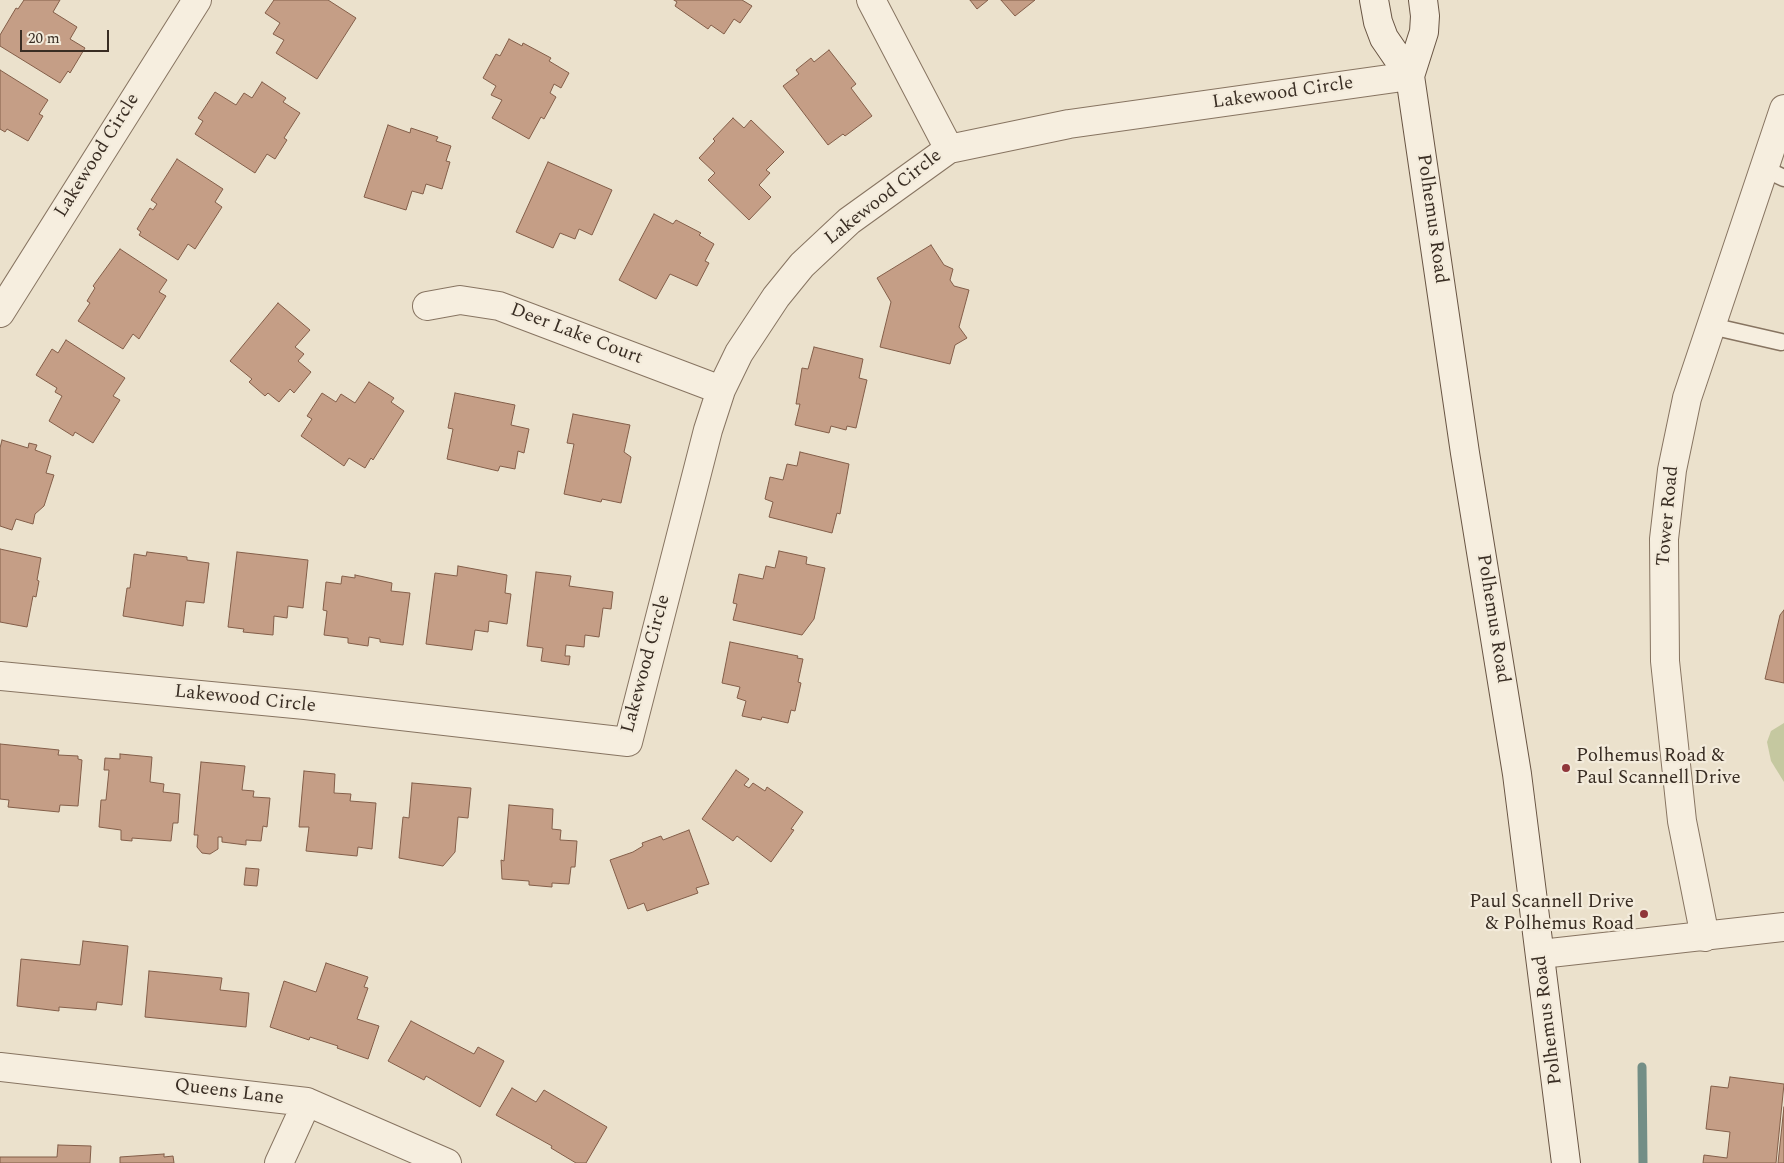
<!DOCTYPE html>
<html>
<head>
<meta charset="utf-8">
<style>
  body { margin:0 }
  #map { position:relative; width:1784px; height:1163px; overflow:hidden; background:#ebe1cc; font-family:Spectral,serif }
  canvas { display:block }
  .scale { position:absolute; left:20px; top:30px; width:89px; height:22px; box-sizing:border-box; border:2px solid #392d23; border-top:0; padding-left:6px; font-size:15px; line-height:18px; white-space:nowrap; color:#392d23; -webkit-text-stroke:4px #f3ebdb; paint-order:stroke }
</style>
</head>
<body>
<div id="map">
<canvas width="1784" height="1163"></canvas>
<div class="scale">20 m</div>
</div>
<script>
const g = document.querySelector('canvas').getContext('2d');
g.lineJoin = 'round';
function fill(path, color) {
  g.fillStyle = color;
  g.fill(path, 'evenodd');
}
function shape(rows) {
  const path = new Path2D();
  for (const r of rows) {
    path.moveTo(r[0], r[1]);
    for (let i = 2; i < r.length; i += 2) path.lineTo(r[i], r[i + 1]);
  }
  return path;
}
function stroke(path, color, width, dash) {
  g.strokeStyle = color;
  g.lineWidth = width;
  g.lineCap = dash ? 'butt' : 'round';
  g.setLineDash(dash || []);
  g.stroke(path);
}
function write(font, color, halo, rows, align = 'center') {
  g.font = font + ' Spectral,serif';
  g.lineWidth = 4.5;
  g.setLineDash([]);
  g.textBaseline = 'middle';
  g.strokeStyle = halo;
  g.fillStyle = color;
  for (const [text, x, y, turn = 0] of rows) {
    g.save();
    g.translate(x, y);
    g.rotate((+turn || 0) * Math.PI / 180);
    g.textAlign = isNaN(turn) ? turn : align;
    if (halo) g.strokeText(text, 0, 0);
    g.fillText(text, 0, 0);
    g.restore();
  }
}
const green = shape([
  [1784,723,1784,782,1771,761,1767,742,1771,731]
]);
const stream = shape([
  [1642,1067,1643,1163]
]);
const building = shape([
  [24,0,60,0,53,12,77,27,70,39,85,48,70,73,68,71,60,83,0,46,0,35,16,8,18,9,24,0],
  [274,0,328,0,356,18,317,79,276,53,284,40,273,34,280,23,265,13,274,0],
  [674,0,742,0,752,6,740,23,734,19,724,34,711,25,708,29,675,6,677,2,674,0],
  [970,0,988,0,977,9,970,0],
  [1001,0,1035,0,1015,16,1001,0],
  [509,39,522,46,523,43,551,58,549,61,569,73,561,88,554,84,550,93,556,97,544,119,541,117,529,139,492,118,502,100,491,95,496,86,483,78,496,54,500,56,509,39],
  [829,50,856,84,851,88,872,116,845,136,843,134,828,145,783,86,799,74,796,70,811,58,814,62,829,50],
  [0,70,48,100,39,114,43,116,28,141,7,129,5,132,0,129,0,70],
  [262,82,286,98,283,102,300,113,284,138,287,140,275,159,267,154,255,173,195,134,203,121,198,118,215,92,236,105,244,93,252,98,262,82],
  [733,118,744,128,751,120,784,152,766,170,770,173,759,185,771,197,749,220,708,180,715,173,699,158,715,141,713,139,733,118],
  [388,125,410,133,411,128,438,137,436,141,451,146,446,161,450,162,442,189,426,184,423,194,412,191,406,210,364,197,388,125],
  [177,159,223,189,215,202,222,207,195,249,188,244,178,260,139,235,141,232,137,229,150,208,153,210,157,204,151,200,177,159],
  [548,162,612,190,592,235,579,229,575,239,560,233,553,248,516,232,548,162],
  [654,214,673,224,676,220,701,233,699,235,714,244,705,261,709,263,697,286,670,274,656,299,619,280,654,214],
  [931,245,944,265,953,269,950,280,954,286,969,290,959,327,967,338,955,345,950,364,880,347,891,302,877,278,931,245],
  [120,249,167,280,159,292,166,296,139,339,133,334,123,349,78,321,90,303,87,301,95,288,93,286,120,249],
  [278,303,310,330,295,347,304,354,298,361,311,372,294,393,290,389,279,402,268,393,265,396,249,382,252,379,230,361,278,303],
  [66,340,125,378,113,396,120,400,93,443,75,432,73,436,49,421,62,396,55,392,57,388,36,375,52,349,58,353,66,340],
  [814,347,863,359,859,378,867,380,856,428,847,426,846,430,831,426,829,433,795,425,800,404,796,404,802,368,808,369,814,347],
  [369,382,394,398,391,402,404,411,373,460,371,458,365,468,349,458,344,466,301,436,312,419,307,416,322,393,336,402,341,394,355,403,369,382],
  [455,393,515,405,511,425,529,429,524,453,518,451,515,469,500,466,498,471,447,459,453,429,448,428,455,393],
  [573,414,630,425,624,452,631,457,621,503,602,499,601,502,564,494,574,444,567,443,573,414],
  [2,440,28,448,29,443,37,445,35,450,51,456,46,473,54,475,44,506,35,514,33,524,16,519,12,530,0,526,0,448,2,440],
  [800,452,849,464,840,514,837,513,832,533,769,517,773,502,765,499,770,477,783,480,787,464,797,466,800,452],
  [0,549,41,558,37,580,39,581,36,597,33,596,27,627,0,622,0,549],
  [779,551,807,557,806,564,825,568,814,619,802,635,733,620,737,604,733,603,739,574,763,579,766,566,775,568,779,551],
  [147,552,187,557,187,560,209,563,204,603,186,601,183,626,123,616,127,588,130,588,134,554,146,556,147,552],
  [237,552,308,560,303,608,288,606,287,618,274,616,273,635,243,632,244,629,228,627,237,552],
  [458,566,507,575,505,593,511,594,507,624,489,621,488,632,475,630,472,650,426,644,435,573,457,576,458,566],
  [536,572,571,576,569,586,613,592,611,609,603,608,599,637,585,635,584,647,566,645,565,656,570,656,569,665,541,661,543,648,527,646,536,572],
  [355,575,392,583,391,591,410,593,403,645,380,642,380,639,369,637,368,646,348,643,348,638,324,635,327,611,323,610,326,582,341,584,342,576,355,578,355,575],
  [1784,610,1784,683,1765,679,1780,615,1784,610],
  [730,642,798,656,797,658,803,659,798,682,801,683,795,711,791,710,788,723,762,717,761,720,742,716,746,701,737,698,740,687,722,683,730,642],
  [0,744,59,750,58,755,78,756,78,759,82,760,78,806,60,805,59,812,8,807,9,800,0,799,0,744],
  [120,754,152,757,150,782,164,784,163,792,180,794,178,823,173,823,171,841,132,838,132,841,121,840,121,830,99,827,101,800,106,800,109,770,104,770,105,758,120,759,120,754],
  [201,762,245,766,242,790,254,791,253,797,270,798,267,827,263,826,261,841,246,840,246,845,222,842,222,837,218,837,218,849,210,854,202,853,197,847,198,835,194,835,201,762],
  [736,770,749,779,744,785,749,788,753,783,765,791,767,787,803,812,791,829,794,830,771,862,737,836,733,841,702,819,736,770],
  [304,771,335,774,334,793,351,794,350,801,376,803,372,849,358,847,357,856,306,851,309,827,299,827,304,771],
  [412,783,471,788,468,818,458,817,455,852,443,866,399,858,403,817,409,818,412,783],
  [509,805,553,809,552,829,561,830,560,840,577,841,575,867,571,867,569,884,552,883,552,887,529,885,529,881,502,879,501,860,504,861,509,805],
  [689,830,709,884,696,888,698,893,647,911,644,903,628,909,610,860,633,852,643,846,642,843,661,836,663,840,689,830],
  [246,868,259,869,257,886,244,885,246,868],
  [83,941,128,946,122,1005,97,1002,96,1010,59,1007,59,1011,17,1006,21,959,80,965,83,941],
  [326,963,368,977,364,987,368,988,357,1019,379,1026,368,1059,337,1048,338,1046,310,1037,309,1040,270,1027,284,981,316,992,326,963],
  [149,971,222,978,220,990,249,993,246,1027,145,1017,149,971],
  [411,1021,474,1054,478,1047,504,1061,480,1107,426,1076,424,1080,388,1061,411,1021],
  [1730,1077,1784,1084,1776,1163,1703,1163,1704,1155,1727,1158,1730,1132,1706,1129,1711,1086,1728,1088,1730,1077],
  [512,1088,536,1102,544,1090,607,1127,586,1163,576,1163,551,1148,552,1146,496,1115,512,1088],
  [1784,1107,1784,1163,1778,1163,1784,1107],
  [58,1145,91,1146,90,1163,0,1163,0,1157,57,1157,58,1145],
  [164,1154,164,1157,173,1156,174,1163,120,1163,120,1157,164,1154]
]);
const service = shape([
  [1763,168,1784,178],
  [1711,326,1781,342]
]);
const minor = shape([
  [871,0,949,149],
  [427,306,460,300,499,306,721,390],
  [0,313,197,0],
  [0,676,305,705,628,742,708,430,721,390,739,353,776,297,802,265,849,221,949,149,1069,124,1410,76],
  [1705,937,1682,821,1665,661,1664,539,1672,470,1687,398,1784,109],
  [1541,954,1784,927],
  [0,1067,307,1102,447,1163],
  [279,1163,307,1102]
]);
const secondary = shape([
  [1374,0,1378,22,1384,38,1410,76],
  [1423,0,1425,16,1424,32,1410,76,1465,453,1517,774,1566,1163]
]);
const markers = [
  [1566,768,5,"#90373b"],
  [1644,914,5,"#90373b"]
];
const streetNames = [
  ["Lakewood Circle",1283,94,-8],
  ["Lakewood Circle",98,156,-58],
  ["Lakewood Circle",884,198,-38],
  ["Polhemus Road",1431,219,82],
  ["Deer Lake Court",576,335,21],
  ["Tower Road",1669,516,-85],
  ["Polhemus Road",1492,619,81],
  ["Lakewood Circle",647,664,-75],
  ["Lakewood Circle",245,700,6],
  ["Polhemus Road",1549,1020,-97],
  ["Queens Lane",229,1093,7]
];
const poiNames = [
  ["Polhemus Road &",1576,757],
  ["Paul Scannell Drive",1576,779],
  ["Paul Scannell Drive",1634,903,"right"],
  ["& Polhemus Road",1634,925,"right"]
];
fill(green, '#c5c8a0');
stroke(stream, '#738e86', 9);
fill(building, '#c59e86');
stroke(building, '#835e49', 1);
stroke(service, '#877461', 19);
stroke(minor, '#877461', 30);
stroke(secondary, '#695544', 30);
stroke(service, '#f6eedf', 16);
stroke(minor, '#f6eedf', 28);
stroke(secondary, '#f6eedf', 28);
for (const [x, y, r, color] of markers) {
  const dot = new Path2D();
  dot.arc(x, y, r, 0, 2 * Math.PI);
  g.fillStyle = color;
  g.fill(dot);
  stroke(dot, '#f3ebdb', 2);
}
write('19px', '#392d23', '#f3ebdb', streetNames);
write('19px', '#392d23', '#f3ebdb', poiNames, 'left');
</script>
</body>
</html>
